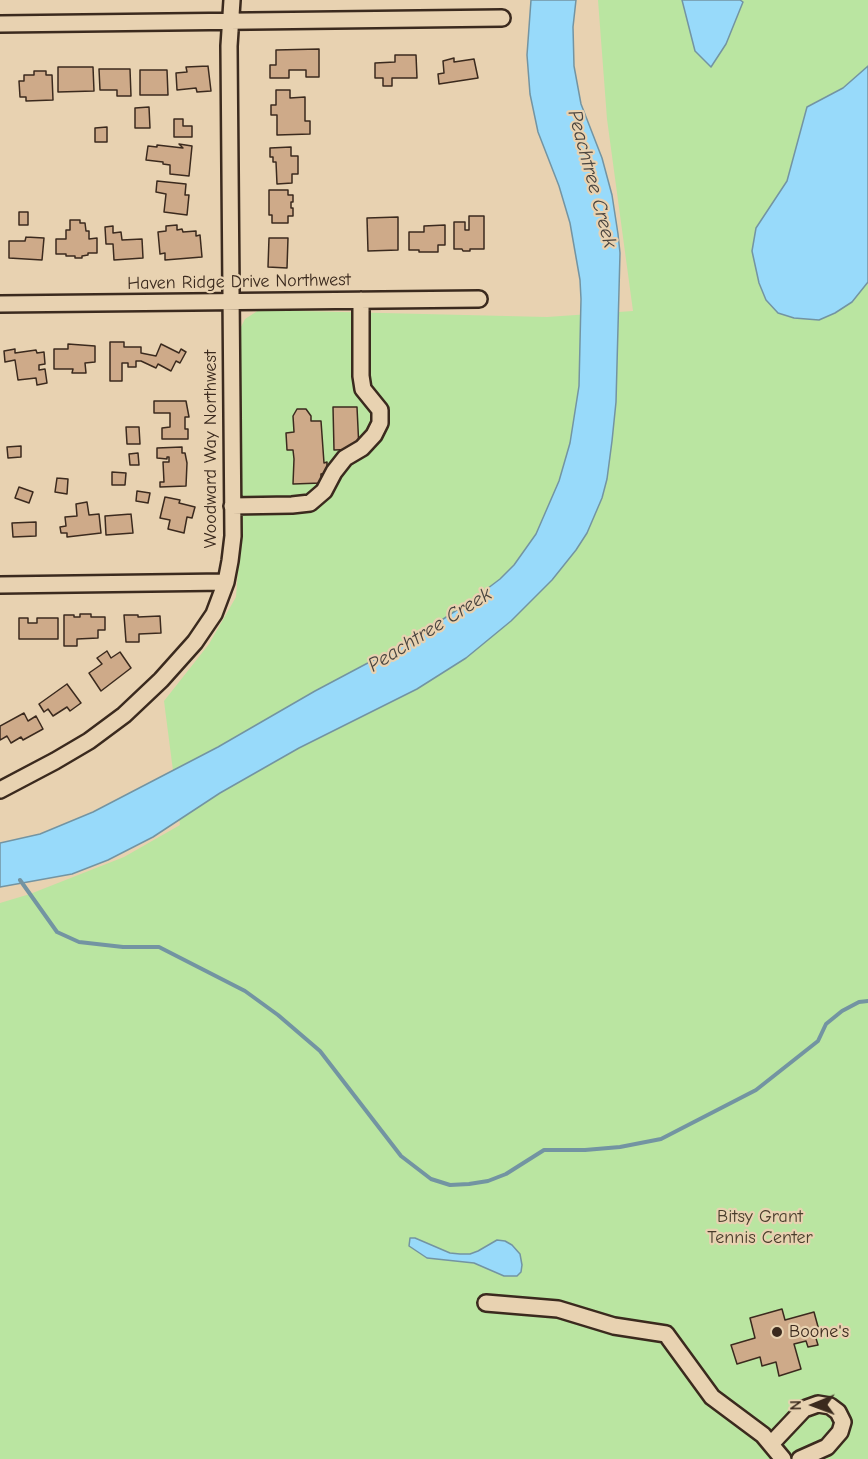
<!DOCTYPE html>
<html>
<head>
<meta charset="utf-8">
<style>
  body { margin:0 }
  #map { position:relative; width:868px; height:1459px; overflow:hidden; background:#e8d2b1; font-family:"Comic Neue",sans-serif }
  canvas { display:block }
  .north { position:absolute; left:784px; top:1375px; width:60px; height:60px; -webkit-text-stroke:4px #e8d2b1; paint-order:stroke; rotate:269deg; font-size:16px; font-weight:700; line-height:24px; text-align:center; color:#3b2a1e }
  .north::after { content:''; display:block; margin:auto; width:21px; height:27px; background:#3b2a1e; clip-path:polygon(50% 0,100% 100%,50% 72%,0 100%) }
</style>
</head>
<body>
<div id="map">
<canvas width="868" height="1459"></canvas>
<div class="north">N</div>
</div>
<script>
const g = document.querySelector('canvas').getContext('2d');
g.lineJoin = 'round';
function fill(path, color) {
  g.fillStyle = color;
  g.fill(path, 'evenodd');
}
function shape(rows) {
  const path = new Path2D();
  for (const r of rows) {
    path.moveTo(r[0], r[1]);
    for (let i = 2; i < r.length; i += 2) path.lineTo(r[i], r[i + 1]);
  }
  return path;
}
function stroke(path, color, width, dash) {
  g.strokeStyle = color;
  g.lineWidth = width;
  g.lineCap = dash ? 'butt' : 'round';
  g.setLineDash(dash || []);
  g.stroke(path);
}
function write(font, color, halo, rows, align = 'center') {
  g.font = font + ' "Comic Neue",sans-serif';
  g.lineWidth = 4.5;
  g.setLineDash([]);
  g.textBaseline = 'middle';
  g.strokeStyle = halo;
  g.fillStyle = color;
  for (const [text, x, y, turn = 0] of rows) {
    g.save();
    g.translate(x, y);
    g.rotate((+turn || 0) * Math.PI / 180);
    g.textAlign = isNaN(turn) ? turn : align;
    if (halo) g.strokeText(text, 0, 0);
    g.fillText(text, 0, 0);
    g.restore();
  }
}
const green = shape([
  [598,0,868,0,868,1459,0,1459,0,903,30,894,124,857,180,825,164,701,209,644,236,597,240,543,242,462,240,329,245,319,259,310,547,317,633,311,607,119]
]);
const water = shape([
  [531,0,576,0,573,27,574,66,581,104,602,158,612,195,618,234,620,253,616,402,612,441,607,479,602,498,587,533,576,550,552,580,511,621,466,658,417,689,299,748,220,793,153,837,108,860,72,874,0,887,0,843,40,834,93,812,218,747,315,691,413,639,475,598,500,579,514,565,536,534,559,481,570,443,579,386,581,299,580,280,570,223,559,186,538,132,530,94,527,55,531,0],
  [682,0,740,0,743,2,726,44,711,67,695,51,682,0],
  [868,66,868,282,852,302,835,313,819,320,794,318,778,313,766,300,759,283,752,251,756,228,787,181,807,107,843,88,868,66],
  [410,1238,415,1238,450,1253,460,1254,470,1254,478,1251,497,1240,505,1241,512,1245,520,1254,522,1265,521,1272,517,1276,504,1276,474,1263,427,1258,409,1246,410,1238]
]);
const stream = shape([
  [20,880,57,932,79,942,123,947,159,947,245,991,278,1015,320,1051,401,1156,431,1179,450,1185,469,1184,488,1181,506,1174,544,1150,585,1150,620,1147,661,1139,756,1090,818,1041,826,1024,842,1011,859,1002,868,1001]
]);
const building = shape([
  [319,49,319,77,306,77,306,70,289,70,289,78,270,78,270,65,276,65,276,50,319,49],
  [395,55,416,55,417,78,392,78,392,86,383,86,383,78,375,78,375,63,395,62,395,55],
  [454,58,454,62,474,59,478,78,439,84,438,74,444,73,443,61,454,58],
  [208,66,211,91,197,92,196,88,177,90,176,73,187,72,186,67,208,66],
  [58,67,93,67,94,91,58,92,58,67],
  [99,69,130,69,131,96,117,96,117,90,100,90,99,69],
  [140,70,167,70,168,95,140,95,140,70],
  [34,71,46,71,46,75,52,75,53,100,26,101,26,97,20,97,19,81,24,81,24,75,34,75,34,71],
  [276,90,290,90,290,98,305,97,305,121,310,121,310,134,277,135,277,115,271,115,271,105,276,105,276,90],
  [149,107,150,128,135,128,135,108,149,107],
  [174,119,183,119,183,126,192,126,192,137,174,137,174,119],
  [107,127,107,142,95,142,95,128,107,127],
  [179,144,192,146,189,176,170,174,170,165,163,164,163,162,146,160,148,146,157,147,157,145,183,148,179,144],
  [291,147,291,156,298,156,298,174,292,174,292,183,277,184,276,162,273,162,273,157,270,157,270,148,291,147],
  [157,181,186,184,185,195,189,195,187,215,164,212,166,194,156,192,157,181],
  [269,190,288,190,288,195,293,195,293,202,291,202,291,208,293,208,293,216,288,216,288,223,272,223,272,215,269,215,269,190],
  [19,212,28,212,28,225,19,225,19,212],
  [469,216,484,216,484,249,470,249,470,251,463,251,462,249,454,249,454,222,465,222,465,230,469,230,469,216],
  [398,217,398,250,368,251,367,218,398,217],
  [70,220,80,220,80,223,85,223,86,231,89,231,89,239,97,238,97,253,88,253,88,255,82,256,82,258,75,258,75,256,66,256,66,254,56,254,56,239,66,239,66,230,70,230,70,220],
  [177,225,177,230,182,229,183,232,196,231,196,236,200,235,202,257,165,260,165,253,160,254,158,232,166,231,166,226,177,225],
  [445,225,445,245,438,245,438,252,419,252,419,250,409,250,409,232,424,232,424,226,445,225],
  [113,226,113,233,121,232,122,240,142,239,143,258,114,260,113,244,106,244,105,227,113,226],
  [26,237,44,238,42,260,9,258,9,241,25,241,26,237],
  [269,238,288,238,287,268,268,267,269,238],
  [110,342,124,342,124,347,141,347,141,353,156,356,161,344,179,353,181,349,186,352,180,363,176,361,171,371,158,364,156,368,141,361,136,361,136,367,128,367,128,363,122,363,122,381,110,381,110,342],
  [68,344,95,346,95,362,85,363,86,373,72,373,73,369,54,369,54,349,68,349,68,344],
  [15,349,15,353,36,350,37,353,44,352,45,364,39,365,39,370,45,369,47,383,37,385,36,378,18,380,15,360,5,362,4,351,15,349],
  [154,401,186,401,189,417,185,417,185,429,188,429,188,439,162,439,162,428,170,427,170,413,154,413,154,401],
  [333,407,357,407,359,449,334,450,333,407],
  [297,409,306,409,311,416,311,421,321,421,324,463,327,462,327,473,321,474,321,483,293,484,294,459,293,450,287,450,286,433,294,432,293,416,297,409],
  [126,427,139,427,140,444,127,444,126,427],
  [21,446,21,457,8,458,7,447,21,446],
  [182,447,182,453,185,453,187,463,186,486,160,487,160,482,164,482,163,462,169,462,169,457,167,457,167,459,157,458,157,448,182,447],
  [138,453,139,465,130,465,129,454,138,453],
  [112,472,126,473,125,485,112,485,112,472],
  [57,478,68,479,67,494,55,492,57,478],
  [19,487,33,492,29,503,15,498,19,487],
  [137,491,150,493,148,503,136,501,137,491],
  [165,497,180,500,179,503,195,507,192,518,187,517,184,533,168,529,170,520,160,518,165,497],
  [87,502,89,515,99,514,101,533,67,537,67,533,61,533,60,527,66,526,65,517,77,516,76,504,87,502],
  [131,514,133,533,106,535,105,516,131,514],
  [36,522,36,536,13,537,12,523,36,522],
  [80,614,91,614,91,617,105,617,105,630,98,630,98,638,77,639,77,646,64,646,64,615,74,615,74,617,80,617,80,614],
  [124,615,138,615,138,617,160,616,161,633,139,634,139,642,126,642,124,615],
  [19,618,28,618,28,623,37,623,37,618,58,618,58,639,19,639,19,618],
  [107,651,111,658,120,652,131,668,101,691,89,673,102,664,97,658,107,651],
  [67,684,81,703,70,711,67,707,53,716,48,709,44,712,39,704,67,684],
  [24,713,28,721,36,716,43,729,23,740,21,737,11,743,7,736,0,740,0,726,24,713],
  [782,1309,785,1320,814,1312,820,1334,815,1335,818,1345,808,1347,806,1341,794,1344,801,1369,779,1376,776,1362,762,1366,760,1357,737,1364,731,1345,755,1338,750,1318,782,1309]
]);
const minor = shape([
  [0,24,502,18],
  [0,304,479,299],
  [232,506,292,505,310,503,324,491,334,472,345,458,362,448,374,435,380,423,380,410,363,389,361,376,361,300],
  [0,585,226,582],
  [0,790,55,761,89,741,124,715,161,680,195,642,214,614,226,582,230,561,233,536,229,46,232,0],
  [486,1303,558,1309,614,1326,666,1334,712,1397,763,1435,783,1459],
  [771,1444,804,1409,818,1404,830,1406,838,1412,843,1422,840,1432,827,1447,800,1459]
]);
const markers = [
  [777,1332,6,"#3b2a1e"]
];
const streetNames = [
  ["Haven Ridge Drive Northwest",239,282,-1],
  ["Woodward Way Northwest",211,449,-90]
];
const parkNames = [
  ["Bitsy Grant",760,1217],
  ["Tennis Center",760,1238]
];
const poiNames = [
  ["Boone's",789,1332]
];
const waterNames = [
  ["Peachtree Creek",592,179,75],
  ["Peachtree Creek",430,630,-32]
];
fill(green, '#bae5a1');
fill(water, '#98dafa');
stroke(water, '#7394a2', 1.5);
stroke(stream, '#7394a2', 4);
fill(building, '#ceaa89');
stroke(building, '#3b2a1e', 1.5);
stroke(minor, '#3b2a1e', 20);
stroke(minor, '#e8d2b1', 15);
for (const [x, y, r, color] of markers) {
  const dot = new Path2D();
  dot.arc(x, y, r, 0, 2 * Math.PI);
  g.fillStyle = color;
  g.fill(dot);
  stroke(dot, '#e8d2b1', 2);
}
write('18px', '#3b2a1e', '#e8d2b1', streetNames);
write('18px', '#483d2b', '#e8d2b1', parkNames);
write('18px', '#3b2a1e', '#e8d2b1', poiNames, 'left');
write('italic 20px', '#49443f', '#e8d2b1', waterNames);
</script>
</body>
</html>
